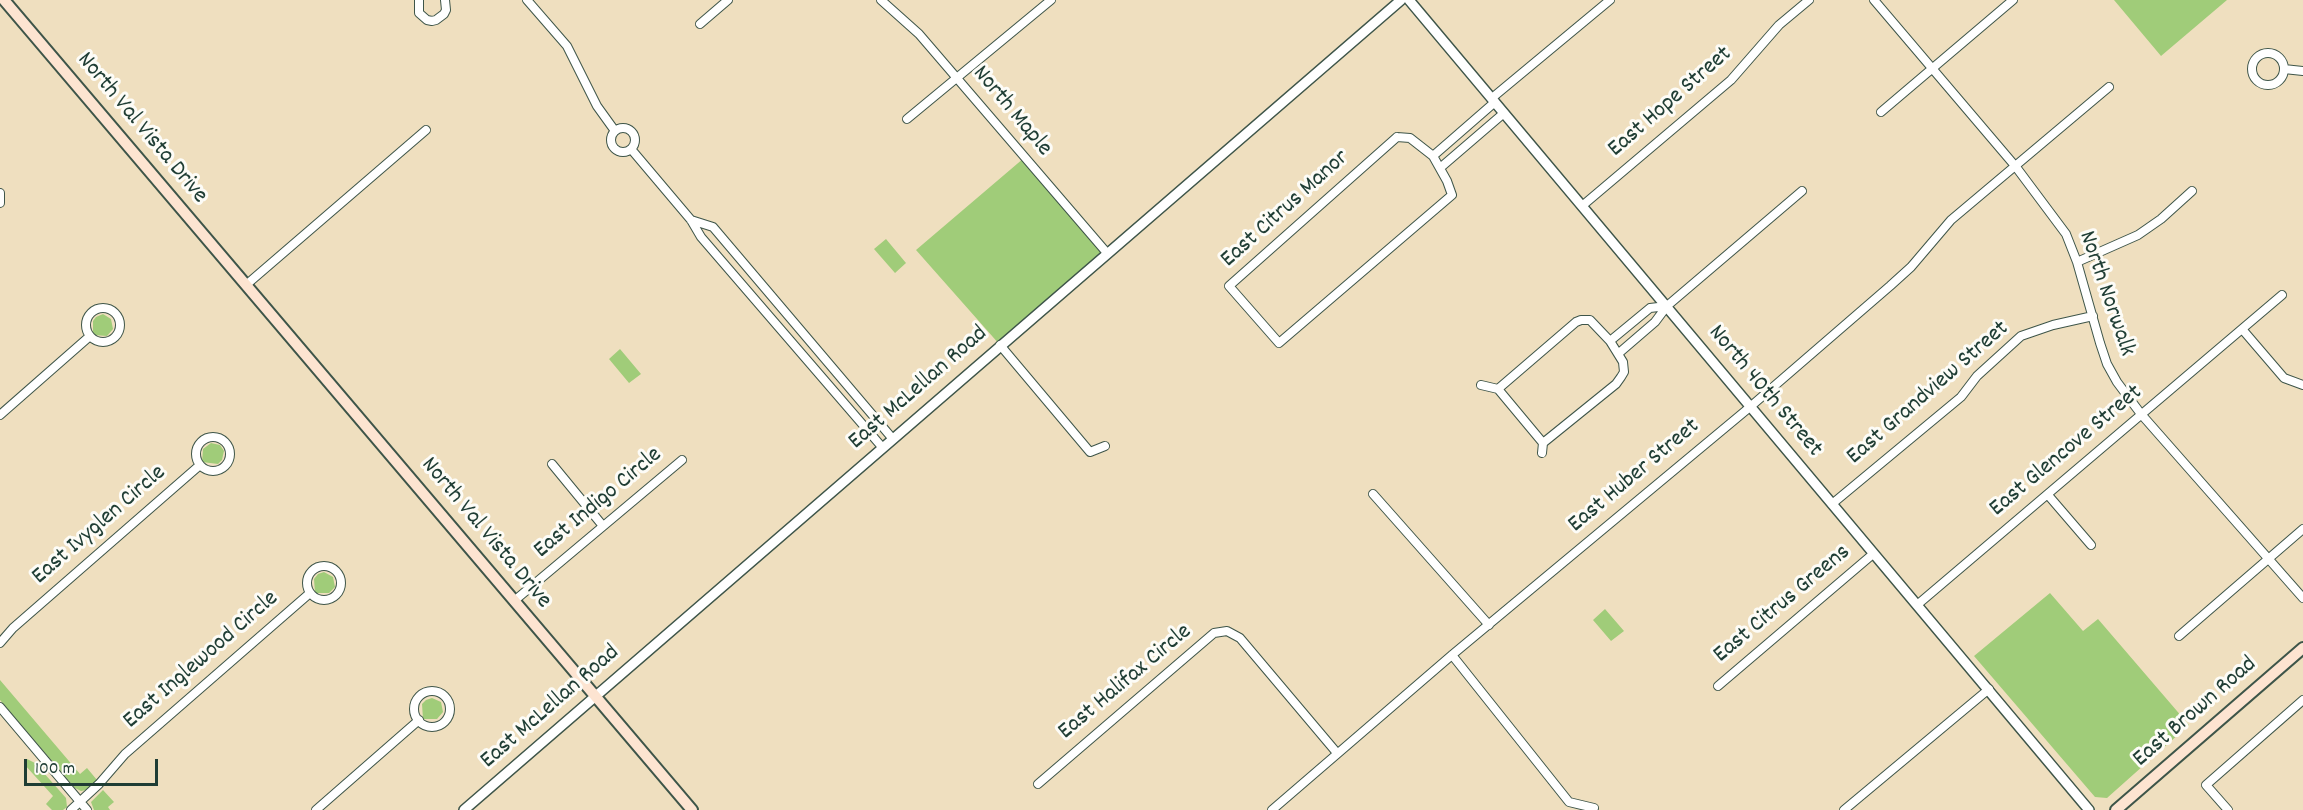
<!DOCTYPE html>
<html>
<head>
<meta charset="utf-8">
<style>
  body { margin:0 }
  #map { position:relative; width:2303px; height:810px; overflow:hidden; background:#efdfbf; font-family:Dekko,sans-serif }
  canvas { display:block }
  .scale { position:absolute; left:24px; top:759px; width:134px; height:27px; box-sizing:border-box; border:3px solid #1f3d34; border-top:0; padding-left:8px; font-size:18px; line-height:21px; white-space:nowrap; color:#1f3d34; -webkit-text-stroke:4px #fdfcf7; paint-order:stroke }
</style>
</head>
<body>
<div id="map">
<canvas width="2303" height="810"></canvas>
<div class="scale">100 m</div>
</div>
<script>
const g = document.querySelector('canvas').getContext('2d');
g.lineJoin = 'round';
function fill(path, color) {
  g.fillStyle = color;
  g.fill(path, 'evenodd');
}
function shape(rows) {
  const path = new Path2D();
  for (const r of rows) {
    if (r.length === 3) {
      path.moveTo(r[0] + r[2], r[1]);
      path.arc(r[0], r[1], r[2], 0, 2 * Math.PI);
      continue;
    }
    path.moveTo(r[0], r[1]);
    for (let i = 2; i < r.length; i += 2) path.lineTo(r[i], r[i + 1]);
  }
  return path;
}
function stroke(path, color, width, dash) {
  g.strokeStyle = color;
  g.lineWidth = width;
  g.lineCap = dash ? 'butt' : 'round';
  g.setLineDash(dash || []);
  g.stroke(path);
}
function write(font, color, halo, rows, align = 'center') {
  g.font = font + ' Dekko,sans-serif';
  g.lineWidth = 6;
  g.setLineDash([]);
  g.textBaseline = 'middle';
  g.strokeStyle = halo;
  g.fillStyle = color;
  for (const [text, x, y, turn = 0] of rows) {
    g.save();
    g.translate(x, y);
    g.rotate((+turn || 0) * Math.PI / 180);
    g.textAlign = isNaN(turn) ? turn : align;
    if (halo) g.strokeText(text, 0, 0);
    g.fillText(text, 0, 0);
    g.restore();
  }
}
const green = shape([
  [2114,0,2227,0,2161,56],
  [1024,158,1107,253,1000,345,916,250],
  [886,239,906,263,895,273,874,249],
  [103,314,111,319,113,329,107,336,93,335,93,321,96,317],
  [620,349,641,374,629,383,609,359],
  [211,443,220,445,224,451,222,460,218,464,202,462,203,449],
  [324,572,333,577,335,587,329,593,315,593,314,579,318,574],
  [2050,593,2083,631,2098,619,2189,725,2107,798,2095,797,1974,656],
  [1605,609,1624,631,1611,641,1593,620],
  [0,680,80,774,87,768,97,780,86,790,81,791,75,788,0,700],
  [432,698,441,702,443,712,437,719,423,719,422,704,426,700],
  [27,759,35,763,66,798,67,807,63,810,52,810,46,804,53,796,24,764],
  [103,790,114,802,108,807,110,810,94,810,91,802]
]);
const minor = shape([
  [419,0,419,13,427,20,432,21,436,20,444,14,446,10,445,0],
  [527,0,567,46,597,106,615,131],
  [881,0,919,34,1107,253],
  [1874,0,2016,167,2066,234,2077,262,2100,343,2107,364,2117,382,2141,414,2303,598],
  [700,24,728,0],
  [2268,69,16],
  [2284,69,2303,71],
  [1492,98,1610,0],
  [1881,112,2013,0],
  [907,119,1051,0],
  [623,140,12],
  [1397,137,1410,138,1433,156,1447,181,1452,195,1279,343,1229,286,1397,137],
  [631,149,691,220,701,237,882,447],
  [1433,156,1495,102],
  [1440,168,1504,113],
  [0,193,0,203],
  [1582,206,1731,80,1779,25,1809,0],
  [691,220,713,227,892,438],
  [2077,262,2138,235,2161,219,2192,191],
  [246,285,426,130],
  [103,325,17],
  [2242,329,2284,378,2303,385],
  [1610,341,1650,308,1667,306],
  [1000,345,1090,452,1105,446],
  [1619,353,1655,322,1667,306,1802,191],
  [1481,385,1498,389,1576,322,1581,320,1590,320,1610,341,1623,362,1624,372,1621,377,1616,384,1543,443,1542,453],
  [1498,389,1543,443],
  [0,415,90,336],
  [213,454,17],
  [552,464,603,526],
  [1373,494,1489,625],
  [2048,495,2091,545],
  [1832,504,1961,397,1977,376,2021,336,2053,325,2093,316],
  [324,583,17],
  [514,601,682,460],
  [1917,605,2282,295],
  [2179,636,2303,529],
  [0,643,13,628,200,465],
  [1452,655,1569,802,1594,808],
  [1718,686,1873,554],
  [432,709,18],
  [0,707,87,810],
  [1038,784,1214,633,1227,631,1240,638,1337,753],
  [71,810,99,784,125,754,310,593],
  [316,810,419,720],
  [1272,810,1452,655,1750,407,1890,286,1911,267,1951,220,2109,87],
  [1844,810,1989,689],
  [2228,810,2206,785,2303,700]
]);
const tertiary = shape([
  [1409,0,2089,810],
  [464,810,1401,0]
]);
const secondary = shape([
  [4,0,692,810],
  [2116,810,2303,648]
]);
const streetNames = [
  ["East Hope Street",1671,103,-41],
  ["North Maple",1011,112,50],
  ["North Val Vista Drive",141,129,50],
  ["East Citrus Manor",1286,210,-42],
  ["North Norwalk",2105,294,71],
  ["East McLellan Road",919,389,-41],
  ["North 40th Street",1764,392,50],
  ["East Grandview Street",1929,394,-41],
  ["East Glencove Street",2067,452,-40],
  ["East Huber Street",1635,477,-40],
  ["East Indigo Circle",599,504,-40],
  ["East Ivyglen Circle",100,526,-41],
  ["North Val Vista Drive",485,534,50],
  ["East Citrus Greens",1783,605,-40],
  ["East Inglewood Circle",202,661,-41],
  ["East Halifax Circle",1126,683,-40],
  ["East McLellan Road",551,708,-41],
  ["East Brown Road",2196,713,-41]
];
fill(green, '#a0cc79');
stroke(minor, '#3e5549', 10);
stroke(tertiary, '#3e5549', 12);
stroke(secondary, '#3e5549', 14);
stroke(minor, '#fff', 8);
stroke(tertiary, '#fff', 9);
stroke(secondary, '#fde4d1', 10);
write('24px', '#1f3d34', '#fdfcf7', streetNames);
</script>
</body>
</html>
